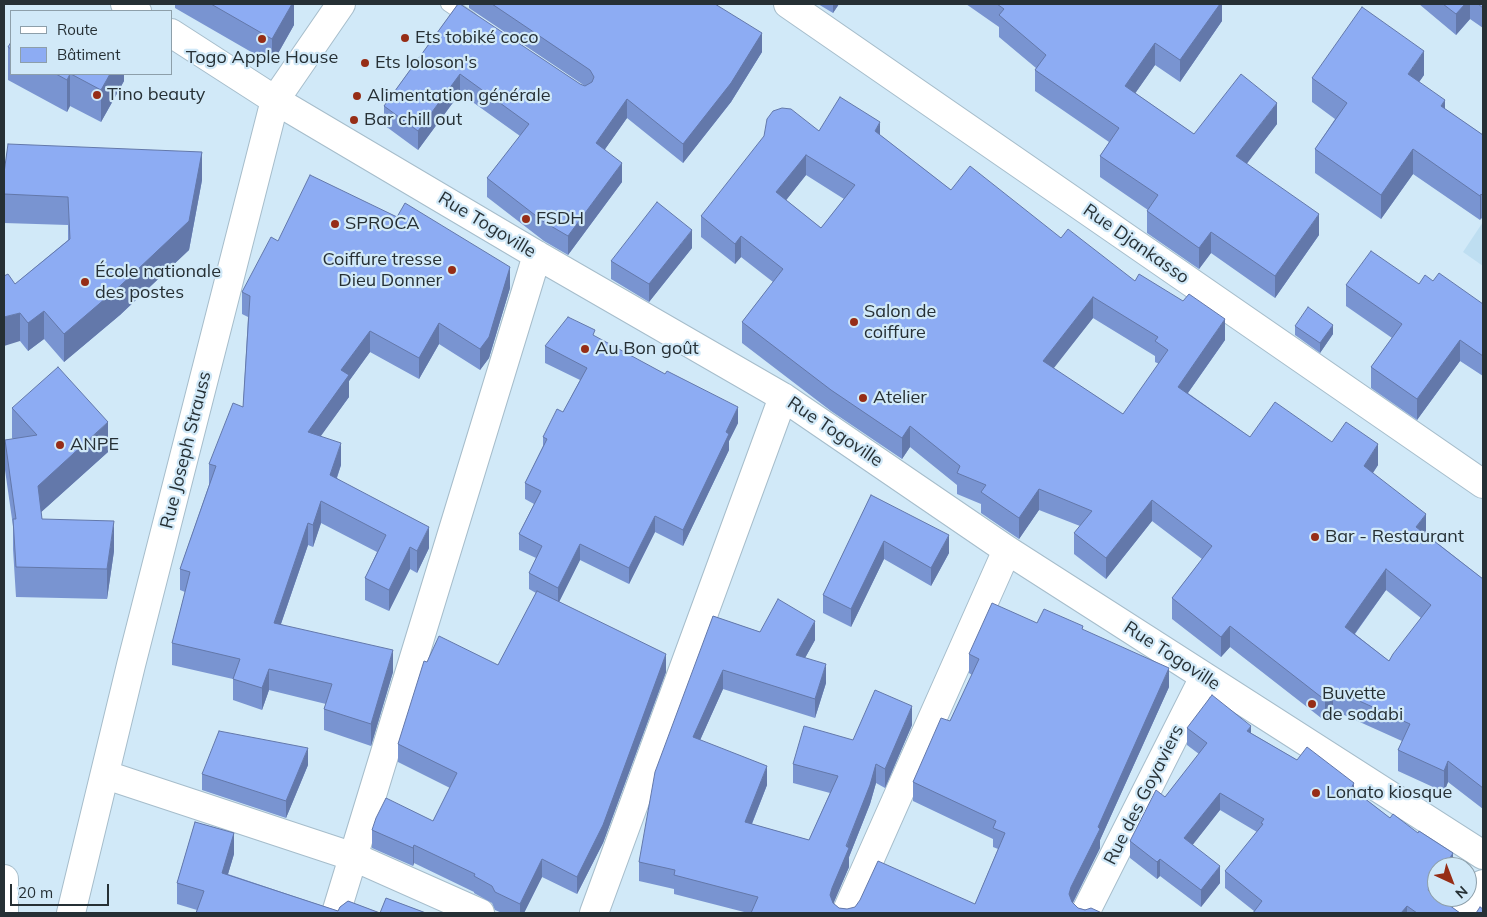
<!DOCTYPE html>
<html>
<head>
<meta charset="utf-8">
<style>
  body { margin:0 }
  #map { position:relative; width:1487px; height:917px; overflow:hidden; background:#d1e9f8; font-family:Mulish,sans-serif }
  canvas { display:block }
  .frame { position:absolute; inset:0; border:5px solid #263035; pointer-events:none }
  .legend { position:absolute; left:10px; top:10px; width:162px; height:65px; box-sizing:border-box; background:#d1e9f8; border:1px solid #8d9faa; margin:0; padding:6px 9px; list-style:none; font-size:15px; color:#263035 }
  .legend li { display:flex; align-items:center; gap:10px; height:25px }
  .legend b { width:25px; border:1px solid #8d9faa }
  .north { position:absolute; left:1427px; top:857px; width:50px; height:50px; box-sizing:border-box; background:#d1e9f8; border:1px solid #8d9faa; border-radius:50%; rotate:137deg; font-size:14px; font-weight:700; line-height:20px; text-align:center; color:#263035 }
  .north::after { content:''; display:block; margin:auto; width:18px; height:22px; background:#962d16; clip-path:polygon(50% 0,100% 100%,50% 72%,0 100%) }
  .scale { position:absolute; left:10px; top:884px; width:99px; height:22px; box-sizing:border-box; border:2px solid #263035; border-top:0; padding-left:6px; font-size:15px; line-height:18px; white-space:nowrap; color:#263035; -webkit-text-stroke:4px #d1e9f8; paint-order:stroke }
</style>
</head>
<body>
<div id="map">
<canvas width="1487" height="917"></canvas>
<div class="frame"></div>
<ul class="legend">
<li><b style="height:6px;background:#fff"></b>Route</li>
<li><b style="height:14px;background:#8dacf3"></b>Bâtiment</li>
</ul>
<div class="north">N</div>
<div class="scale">20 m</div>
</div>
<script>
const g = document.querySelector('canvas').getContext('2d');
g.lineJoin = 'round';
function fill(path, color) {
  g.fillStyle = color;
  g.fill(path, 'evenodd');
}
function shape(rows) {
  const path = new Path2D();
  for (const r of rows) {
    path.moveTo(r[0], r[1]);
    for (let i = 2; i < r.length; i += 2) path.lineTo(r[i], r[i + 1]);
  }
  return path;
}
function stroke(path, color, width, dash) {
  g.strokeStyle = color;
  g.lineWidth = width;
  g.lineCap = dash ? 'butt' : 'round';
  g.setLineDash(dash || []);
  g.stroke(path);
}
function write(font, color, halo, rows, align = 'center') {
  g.font = font + ' Mulish,sans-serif';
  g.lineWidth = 4.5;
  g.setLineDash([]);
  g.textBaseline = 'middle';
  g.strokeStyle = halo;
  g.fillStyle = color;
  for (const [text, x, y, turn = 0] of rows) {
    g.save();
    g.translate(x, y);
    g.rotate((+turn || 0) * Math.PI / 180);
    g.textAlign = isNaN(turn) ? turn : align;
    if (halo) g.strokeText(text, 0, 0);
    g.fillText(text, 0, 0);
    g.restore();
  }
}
const built = shape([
  [1483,222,1483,266,1463,252]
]);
const service = shape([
  [448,4,470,19]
]);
const minor = shape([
  [125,4,137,11],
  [788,4,1483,484],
  [171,33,275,100,537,255,783,397,1007,550,1483,855],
  [106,775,354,857,480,913],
  [336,913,537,255],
  [594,913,783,397],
  [846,913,1007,550],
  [1085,913,1204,677],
  [1461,913,1483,884]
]);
const tertiary = shape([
  [71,913,131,665,275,100,341,4]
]);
const trunk = shape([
  [4,879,4,913]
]);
const wall = shape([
  [175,4,294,4,294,25,272,64,175,8],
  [458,4,580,84,585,86,469,8,469,4,715,4,762,52,731,102,683,163,627,118,605,149,622,182,568,255,544,241,487,197,487,178,520,136,460,93,418,150,384,125,384,106],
  [818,4,839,4,833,13],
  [966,4,1222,4,1222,21,1180,82,1155,65,1135,93,1194,134,1277,124,1246,164,1319,235,1275,298,1211,253,1199,269,1147,233,1147,211,1148,210,1100,177,1100,156,1109,142,1035,91,1035,70,1036,68,999,37,999,27],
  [1419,4,1483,4,1483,28,1470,19,1456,35],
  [11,42,11,74,124,74,124,81,101,122,70,106,67,112,8,80,8,47],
  [1424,75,1419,82,1445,109,1483,135,1483,220,1481,218,1480,220,1413,174,1381,219,1315,173,1315,149,1335,119,1312,102,1312,78],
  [819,131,880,135,951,190,1061,238,1135,281,1225,340,1188,393,1250,437,1332,442,1378,465,1373,473,1426,534,1483,579,1483,809,1448,782,1444,792,1398,771,1398,750,1402,741,1333,710,1325,721,1230,647,1221,657,1172,619,1172,598,1202,559,1152,521,1106,579,1074,554,1074,533,1080,526,1039,510,1019,539,981,513,981,504,957,494,957,485,910,447,902,459,831,411,742,343,742,322,773,282,741,257,735,264,701,237,701,216],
  [806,175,844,199,821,228,786,200],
  [1093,318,1155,356,1155,362,1159,364,1123,414,1053,368],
  [1386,590,1421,618,1389,661,1355,634],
  [4,173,202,180,189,250,120,315,64,362,44,339,28,351,20,341,15,284,68,240,68,225,4,223],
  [278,241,510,288,489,358,480,370,439,344,419,379,370,352,349,381,349,397,320,436,341,465,337,478,429,548,417,573,410,569,389,611,365,600,365,578,377,552,321,523,313,547,308,545,281,624,393,672,371,746,324,730,324,709,326,704,269,690,262,710,233,700,233,679,172,665,172,643,185,592,180,590,180,569,209,485,209,464,243,407,248,317,242,314,242,292],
  [692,248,649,302,611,279,611,261],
  [1433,281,1483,304,1483,376,1460,361,1417,420,1371,388,1371,367,1392,338,1346,306,1346,285,1419,284],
  [1295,326,1333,334,1320,353,1295,335],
  [595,337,738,423,729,441,729,450,683,546,655,532,629,584,580,560,559,602,666,672,603,843,577,894,542,877,524,913,502,913,495,910,492,903,474,893,474,892,414,863,413,866,372,848,372,830,433,821,450,788,398,762,398,744,427,662,498,665,536,593,529,589,529,573,536,558,519,550,519,534,534,504,525,499,525,483,543,446,543,437,563,412,580,380,545,363,545,346],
  [12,408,108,452,41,512,42,519,114,551,107,599,16,597,13,549,13,526,5,470,5,440,13,439,12,438],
  [871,495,949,553,931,586,884,559,851,627,823,613,823,595],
  [713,616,760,632,815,640,805,658,826,683,815,718,723,689,700,740,767,785,752,824,809,840,830,793,793,783,793,764,853,740,912,725,885,788,876,783,870,804,849,857,849,867,833,903,839,908,847,909,975,904,998,849,993,847,993,839,913,801,913,782,950,721,972,675,969,673,969,654,1037,623,1083,630,1169,687,1100,840,1100,848,1073,903,1078,908,1102,913,748,913,674,894,674,889,639,881,639,862],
  [1187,728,1251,733,1297,760,1354,790,1453,867,1436,896,1460,913,1253,913,1254,911,1225,888,1225,871,1257,832,1220,810,1192,845,1220,883,1201,907,1160,876,1157,879,1130,858,1130,841,1199,754,1187,745],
  [308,765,286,818,202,790,202,774],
  [195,822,234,833,234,854,228,874,338,911,340,907,348,901,380,913,386,898,426,913,196,913,197,910,177,904,177,883]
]);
const shadedWall = shape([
  [292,4,294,4,294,25,272,64,272,39],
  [833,4,839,4,833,13],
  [1220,4,1222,4,1222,21,1180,82,1180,60],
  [1465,4,1470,4,1470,19,1456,35,1456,14],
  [762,33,762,52,731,102,683,163,683,144],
  [1155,43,1155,65,1125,108,1125,86],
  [1424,51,1424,75,1408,98,1408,74],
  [70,74,70,106,67,112,67,80],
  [110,74,124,74,124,81,101,122,101,90],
  [460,74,460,93,418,150,418,131],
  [627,99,627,118,596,162,596,143],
  [1445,100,1445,124,1441,106],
  [1277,103,1277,124,1236,178,1236,156],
  [880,122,880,142,875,131],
  [1413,149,1413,174,1381,219,1381,195],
  [202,152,202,180,189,250,120,315,64,362,64,334],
  [806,155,806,175,776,213,776,192],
  [622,163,622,182,568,255,568,236],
  [1481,194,1481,218,1480,220,1480,196],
  [1319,214,1319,235,1275,298,1275,276],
  [692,230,692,248,649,302,649,284],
  [1211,232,1211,253,1199,269,1199,248],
  [741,236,741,257,735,264,735,244],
  [510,267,510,288,489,358,480,370,480,349],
  [1093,297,1093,318,1043,382,1043,361],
  [44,311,44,339,28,351,28,323],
  [20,313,20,341,4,346,4,317],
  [1225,319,1225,340,1178,407,1178,387],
  [439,323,439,344,419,379,419,358],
  [1333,325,1333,334,1320,353,1320,343],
  [370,331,370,352,349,381,349,397,308,454,308,432,341,370],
  [1460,340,1460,361,1417,420,1417,399],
  [738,407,738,423,729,441,729,450,683,546,683,530,726,432],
  [108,422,108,452,38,515,38,486],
  [910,426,910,447,902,459,902,438],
  [341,443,341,465,330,497,330,475],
  [1378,444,1378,465,1364,486,1364,466],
  [1039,489,1039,510,1019,539,1019,518],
  [1152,500,1152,521,1106,579,1106,558],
  [321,501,321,523,313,547,313,525],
  [1426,514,1426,535,1416,527],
  [655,516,655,532,629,584,629,568],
  [114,521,114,551,107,599,107,569],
  [308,523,308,545,274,644,274,623],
  [429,527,429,548,417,573,417,551],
  [949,535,949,553,931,586,931,568],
  [884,541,884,559,851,627,851,609],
  [580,544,580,560,558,604,558,588],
  [410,547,410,569,389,611,389,590],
  [1386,569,1386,590,1345,647,1345,627],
  [815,621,815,640,796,674,796,655],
  [1230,626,1230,647,1221,657,1221,637],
  [393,650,393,672,371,746,371,724],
  [666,654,666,672,603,843,577,894,577,877],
  [826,664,826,683,815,718,815,699],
  [1169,668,1169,687,1100,840,1100,848,1071,906,1069,894,1071,887],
  [269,669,269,690,262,710,262,688],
  [723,670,723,689,693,756,693,737],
  [1333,689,1333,710,1325,721,1325,700],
  [912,706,912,725,885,788,885,769],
  [1251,726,1251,743,1247,731],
  [308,748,308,765,286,818,286,801],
  [1448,761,1448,782,1444,792,1444,771],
  [876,764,876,783,870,804,849,857,849,867,832,907,830,895,832,888],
  [767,766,767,785,745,841,745,822],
  [1354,783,1354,800,1351,788],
  [1220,793,1220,810,1184,856,1184,838],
  [234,833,234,854,222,894,222,873],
  [414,845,414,863,413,866,413,848],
  [1453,853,1453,867,1444,867],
  [542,859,542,877,524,913,520,913,520,904],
  [1160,859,1160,876,1157,879,1157,862],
  [1220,866,1220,883,1201,907,1201,890],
  [1437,877,1437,894,1428,907,1428,890],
  [1407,906,1407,913,1401,913]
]);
const building = shape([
  [211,4,292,4,272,39,211,4],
  [458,4,460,4,580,84,585,86,592,82,594,77,590,70,492,4,715,4,762,33,731,83,683,144,627,99,596,143,622,163,568,236,544,222,487,178,529,124,460,74,418,131,384,106,458,4],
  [997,4,1220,4,1180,60,1155,43,1125,86,1194,134,1241,74,1277,103,1236,156,1319,214,1275,276,1211,232,1199,248,1147,211,1158,195,1100,156,1119,128,1035,70,1046,55,999,15,1004,9,997,4],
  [1443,4,1465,4,1456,14,1443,4],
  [1478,4,1483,4,1483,8,1478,4],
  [1362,7,1424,51,1408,74,1445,100,1441,106,1483,135,1483,196,1481,194,1480,196,1413,149,1381,195,1315,149,1347,103,1312,78,1362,7],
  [11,42,11,49,8,47,11,42],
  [56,74,70,74,67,80,56,74],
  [71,74,110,74,101,90,71,74],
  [840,97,880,122,875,131,951,190,970,166,1061,238,1068,229,1135,281,1139,274,1183,301,1189,294,1225,319,1178,387,1250,437,1275,402,1332,442,1346,422,1378,444,1364,466,1426,514,1416,527,1483,579,1483,788,1448,761,1444,771,1398,750,1410,724,1333,689,1325,700,1230,626,1221,637,1172,598,1212,546,1152,500,1106,558,1074,533,1092,511,1039,489,1019,518,981,492,986,485,957,473,960,466,910,426,902,438,831,390,742,322,783,269,741,236,735,244,701,216,764,136,767,119,773,111,782,108,791,109,819,131,840,97],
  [806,155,855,185,821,228,776,192,806,155],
  [1093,297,1158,337,1155,341,1168,350,1123,414,1043,361,1093,297],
  [1386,569,1431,605,1393,654,1389,661,1345,627,1386,569],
  [8,144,202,152,189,221,120,286,64,334,44,311,28,323,20,313,4,317,4,276,8,274,15,284,70,239,68,197,4,194,4,173,8,144],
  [310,175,397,217,405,203,510,267,489,337,480,349,439,323,419,358,370,331,341,370,349,375,308,432,341,443,330,475,429,527,417,551,410,547,389,590,365,578,386,535,321,501,313,525,308,523,274,623,393,650,371,724,324,709,332,684,269,669,262,688,233,679,240,659,172,643,190,572,180,569,216,466,209,464,233,403,243,407,250,296,242,292,271,237,278,241,310,175],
  [657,202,692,230,649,284,611,261,657,202],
  [1371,251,1419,284,1425,275,1433,281,1439,273,1483,304,1483,356,1460,340,1417,399,1371,367,1402,324,1346,285,1371,251],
  [1308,307,1333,325,1320,343,1295,326,1308,307],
  [568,317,595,330,593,335,665,374,667,371,738,407,726,432,729,434,683,530,655,516,629,568,580,544,558,588,529,573,542,546,519,534,541,491,525,483,547,439,543,437,557,409,563,412,587,368,545,346,568,317],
  [58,367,108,422,38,486,42,519,114,521,107,569,16,567,13,519,16,519,5,440,37,435,12,408,58,367],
  [871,495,949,535,931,568,884,541,851,609,823,595,871,495],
  [537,591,666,654,603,825,577,877,542,859,520,904,495,892,492,886,474,876,475,874,414,845,413,848,372,830,376,818,386,798,433,821,457,773,398,744,424,661,427,662,439,636,498,665,537,591],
  [778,599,815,621,796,655,826,664,815,699,723,670,693,737,767,766,745,822,809,840,838,776,793,764,804,726,853,740,875,690,912,706,885,769,876,764,870,785,846,846,849,848,832,888,830,895,833,903,839,908,847,909,855,907,860,900,878,861,975,904,1005,833,993,828,996,821,913,782,941,718,950,721,979,659,969,654,992,603,1037,623,1044,609,1083,626,1082,629,1169,668,1098,827,1100,829,1071,887,1069,894,1072,902,1078,908,1085,910,1091,908,1102,913,751,913,758,897,674,875,675,870,639,862,655,772,713,616,760,632,778,599],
  [1212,695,1251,726,1247,731,1297,760,1307,747,1354,783,1351,788,1390,818,1393,814,1418,833,1419,831,1453,853,1444,867,1437,867,1437,877,1428,890,1437,896,1437,897,1438,897,1460,913,1417,913,1407,906,1401,913,1253,913,1262,901,1225,871,1263,824,1261,823,1264,819,1220,793,1184,838,1220,866,1201,890,1160,859,1157,862,1130,841,1156,790,1165,797,1207,743,1187,728,1212,695],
  [219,731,308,748,286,801,202,774,219,731],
  [195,822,234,833,222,873,338,911,340,907,348,901,380,913,386,898,426,913,196,913,204,891,177,883,195,822],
  [1480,907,1483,909,1483,913,1476,913,1480,907]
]);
const markers = [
  [405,38,5,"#962d16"],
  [262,39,5,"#962d16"],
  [365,63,5,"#962d16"],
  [97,95,5,"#962d16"],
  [357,96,5,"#962d16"],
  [354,120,5,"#962d16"],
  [526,219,5,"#962d16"],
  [335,224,5,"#962d16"],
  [452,270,5,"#962d16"],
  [85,282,5,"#962d16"],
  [854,322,5,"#962d16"],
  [585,349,5,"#962d16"],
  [863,398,5,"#962d16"],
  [60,445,5,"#962d16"],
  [1315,537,5,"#962d16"],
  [1312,704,5,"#962d16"],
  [1316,793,5,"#962d16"]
];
const poiNames = [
  ["Ets tobiké coco",415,38],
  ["Togo Apple House",262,58,"center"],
  ["Ets loloson's",375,63],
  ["Tino beauty",107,95],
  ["Alimentation générale",367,96],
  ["Bar chill out",364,120],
  ["FSDH",536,219],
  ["SPROCA",345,224],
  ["Coiffure tresse",442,260,"right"],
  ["Dieu Donner",442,281,"right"],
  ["École nationale",95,272],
  ["des postes",95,293],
  ["Salon de",864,312],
  ["coiffure",864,333],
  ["Au Bon goût",595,349],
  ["Atelier",873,398],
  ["ANPE",70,445],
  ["Bar - Restaurant",1325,537],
  ["Buvette",1322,694],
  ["de sodabi",1322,715],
  ["Lonato kiosque",1326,793]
];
const streetNames = [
  ["Rue Togoville",487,225,31],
  ["Rue Djankasso",1136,244,35],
  ["Rue Togoville",835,432,34],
  ["Rue Joseph Strauss",186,450,-76],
  ["Rue Togoville",1172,656,33],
  ["Rue des Goyaviers",1144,795,-63]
];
fill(built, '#bedef1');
stroke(service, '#a6bdcb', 16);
stroke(minor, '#a6bdcb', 30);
stroke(tertiary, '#a6bdcb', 30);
stroke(trunk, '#a6bdcb', 30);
stroke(service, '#fff', 14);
stroke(minor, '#fff', 28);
stroke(tertiary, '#fff', 28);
stroke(trunk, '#fff', 28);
fill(wall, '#7994d1');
fill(shadedWall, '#6378aa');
fill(building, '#8dacf3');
stroke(building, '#6378aa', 1);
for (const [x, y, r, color] of markers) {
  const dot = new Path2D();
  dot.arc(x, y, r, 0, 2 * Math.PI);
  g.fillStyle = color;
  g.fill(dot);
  stroke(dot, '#d1e9f8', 2);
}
write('18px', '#263035', '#d1e9f8', poiNames, 'left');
write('18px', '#263035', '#d1e9f8', streetNames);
</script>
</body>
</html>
